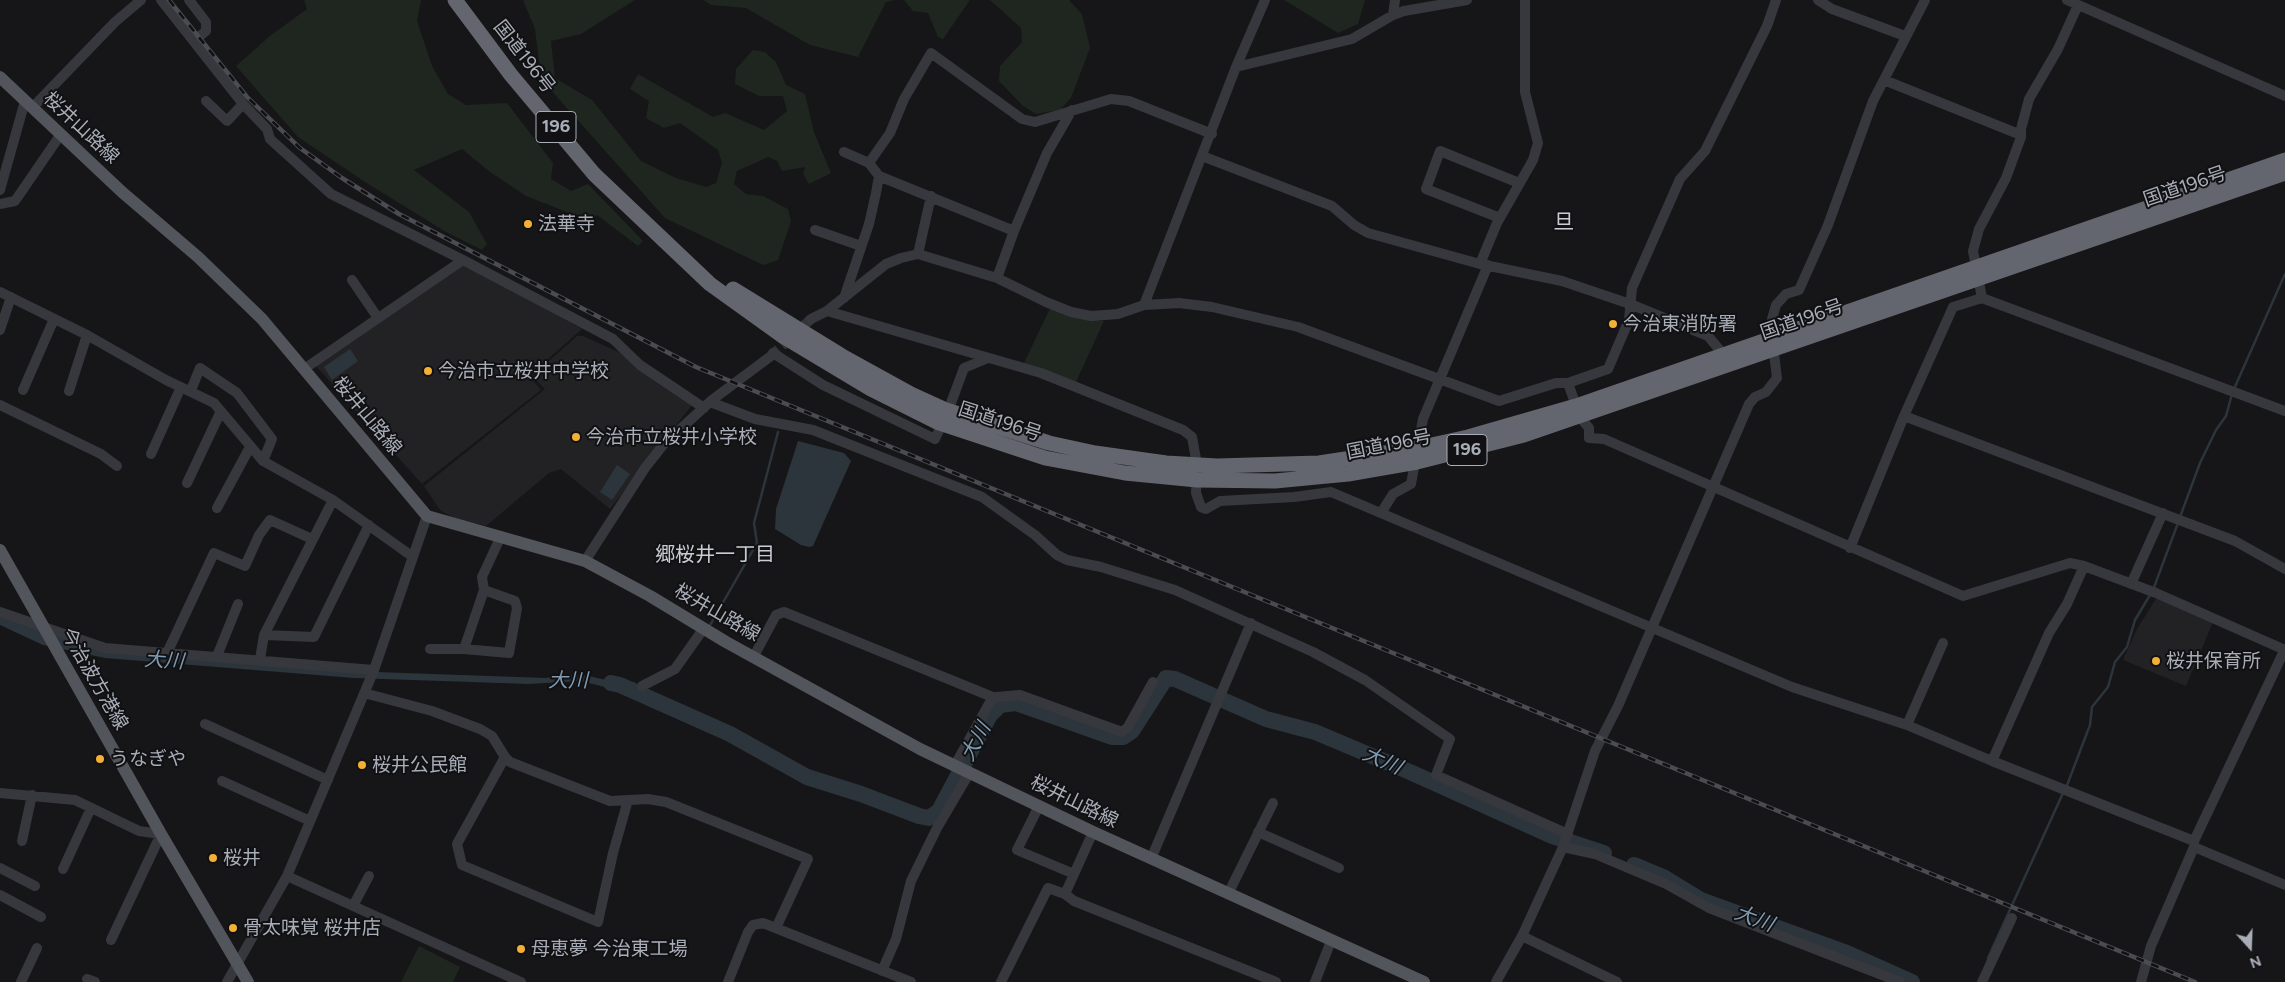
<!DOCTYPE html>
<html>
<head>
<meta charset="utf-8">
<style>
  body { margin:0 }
  #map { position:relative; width:2285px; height:982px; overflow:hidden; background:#161618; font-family:Figtree,sans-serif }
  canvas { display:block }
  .north { position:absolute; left:2225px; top:922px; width:50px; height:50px; -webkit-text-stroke:4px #111113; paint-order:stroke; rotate:160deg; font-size:14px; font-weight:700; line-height:20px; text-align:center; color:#a8adb8 }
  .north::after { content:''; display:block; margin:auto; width:18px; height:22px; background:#a8adb8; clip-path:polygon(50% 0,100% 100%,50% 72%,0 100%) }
</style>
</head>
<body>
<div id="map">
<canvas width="2285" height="982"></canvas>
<div class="north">N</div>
</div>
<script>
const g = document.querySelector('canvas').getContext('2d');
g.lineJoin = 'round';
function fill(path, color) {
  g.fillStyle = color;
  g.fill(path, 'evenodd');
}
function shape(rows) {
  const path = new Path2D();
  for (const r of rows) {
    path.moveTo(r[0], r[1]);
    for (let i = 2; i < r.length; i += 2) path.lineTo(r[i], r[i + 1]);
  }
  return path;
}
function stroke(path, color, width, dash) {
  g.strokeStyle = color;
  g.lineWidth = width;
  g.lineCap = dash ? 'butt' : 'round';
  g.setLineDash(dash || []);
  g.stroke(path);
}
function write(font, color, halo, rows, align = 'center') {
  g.font = font + ' Figtree,"Noto Sans JP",sans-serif';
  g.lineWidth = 4;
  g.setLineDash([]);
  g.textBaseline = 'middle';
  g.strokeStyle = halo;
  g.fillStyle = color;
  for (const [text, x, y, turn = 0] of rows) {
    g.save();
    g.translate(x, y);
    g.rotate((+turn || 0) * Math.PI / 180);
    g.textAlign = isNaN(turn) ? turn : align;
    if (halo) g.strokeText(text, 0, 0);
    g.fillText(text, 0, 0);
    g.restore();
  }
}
const built = shape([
  [464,264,582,329,529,376,541,390,422,484,316,366],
  [577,336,583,336,623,354,692,405,610,509,561,469,549,473,486,526,455,519,440,510,424,486,545,389,532,376],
  [2157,597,2213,622,2186,686,2123,660,2137,629]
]);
const green = shape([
  [304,0,421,0,417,21,432,66,448,94,466,105,507,103,553,163,551,179,571,191,588,184,643,241,638,246,597,215,590,221,526,196,490,172,462,149,414,170,469,212,487,244,482,250,446,232,365,182,298,137,236,66,271,35,307,9],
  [523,0,635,0,581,34,551,41,555,78,592,100,641,161,676,178,706,187,716,183,722,163,718,150,680,123,664,128,646,118,649,101,630,89,638,74,713,117,725,113,764,130,787,111,783,96,759,96,735,84,736,69,753,50,765,52,776,62,786,85,805,94,814,132,831,173,809,184,803,174,805,167,782,171,777,161,768,157,737,171,734,184,746,194,763,196,788,209,791,221,778,260,763,265,665,218,541,79,535,29],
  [703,0,895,0,886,2,858,57,810,45,746,8,711,5],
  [904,0,970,0,943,39,938,37,928,13,913,11],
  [990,0,1069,0,1082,14,1090,48,1071,98,1060,110,1036,114,1023,106,999,81,1000,66,1022,42,1021,28],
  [1284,0,1365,0,1358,24,1338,33],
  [1053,302,1087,318,1104,321,1076,382,1024,363],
  [419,946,460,967,453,982,401,982]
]);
const water = shape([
  [350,349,358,361,332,380,324,367],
  [798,441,844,453,851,461,813,546,809,547,801,545,775,529,776,509],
  [617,465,630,474,612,500,600,492],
  [0,615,104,650,376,672,546,678,567,674,588,676,616,682,635,682,634,688,629,693,581,681,529,684,354,678,105,658,43,645,0,625]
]);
const stream = shape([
  [2234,389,2285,274],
  [2180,517,2200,463,2216,430,2226,416,2232,394],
  [2153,590,2178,523],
  [709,627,757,543,754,523,778,432],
  [2066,788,2090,725,2092,707,2108,687,2115,662,2127,647,2135,620,2150,595],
  [1988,958,2063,793]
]);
const river = shape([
  [611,683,620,685,730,734,807,777,861,794,919,816,929,818,939,811,990,715,1000,705,1016,703,1112,737,1123,737,1132,731,1166,678,1175,679,1266,719,1315,732,1410,772,1552,836,1604,853],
  [1634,865,1665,878,1701,900,1847,953,1912,982]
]);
const minorTunnel = shape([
  [771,356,811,319]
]);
const minor = shape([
  [161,0,243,104,267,129,270,139,331,194,463,260,613,339,640,365,704,408],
  [189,0,206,22,206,31,194,41],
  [1776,0,1767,26,1705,151,1680,179,1632,288,1629,320,1608,369,1568,383,1580,417,1589,428,1589,438,1604,439,1963,596,2070,563,2084,566,2156,593,2285,650],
  [1818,0,1832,9,1905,36],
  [2067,0,2285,96],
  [1393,15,1395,0],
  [1236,67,1352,39,1393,15,1404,11,1467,0],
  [1884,80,2021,135],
  [206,101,227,121,243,104],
  [32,108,115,22,141,0],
  [844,152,869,163],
  [1202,156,1332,206,1354,225,1368,233,1480,264,1562,281,1630,304,1708,336,1723,354],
  [879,176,1014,231,997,278],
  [0,190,25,101],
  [0,204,15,201,61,134],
  [1500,218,1426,189,1440,151,1519,183],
  [815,230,861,246],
  [1014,231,1047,153,1072,110],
  [918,254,931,196],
  [1480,264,1497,223,1533,160,1538,143,1525,92,1525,0],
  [352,280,378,318],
  [0,292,87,335,166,380,214,403,263,461,333,500,413,557],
  [844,298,869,224,876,193,879,176,869,163,890,133,904,99,931,53,1022,119,1035,122,1111,99,1129,101,1212,134],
  [1982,298,2285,411],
  [1144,305,1236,67,1265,0],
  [827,311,1041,373,1183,430,1192,437,1197,465,1196,493,1201,507,1206,509,1220,501,1294,497,1331,492,1792,687,1907,725,1992,761,2194,841],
  [811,319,827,311,886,264,901,258,918,254,997,278,1046,302,1071,312,1091,316,1118,314,1144,305,1179,303,1212,307,1298,327,1499,401,1556,383,1568,383],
  [0,330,11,297],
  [773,353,823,385,935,439,948,411,964,368,988,358],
  [304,369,463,260],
  [23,390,54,319],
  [191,390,200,368,237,393,272,439,263,461],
  [69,391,87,335],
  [710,402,755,419,813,430,982,497,1035,535,1057,555,1067,560,1101,567,1175,590,1313,652,1365,680,1450,739,1436,775,1568,834],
  [0,405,101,454,117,466],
  [1904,416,2235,541,2285,569],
  [151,454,181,387],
  [187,483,221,411],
  [333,500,264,635,314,637,369,525],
  [217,508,250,447],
  [1381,513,1393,494,1411,484,1423,419,1488,265],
  [1850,548,1904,416,1953,307,1982,298,1973,251,1979,229,2006,178,2021,137,2021,129,2029,99,2058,49,2078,5],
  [585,561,645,468,664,444,712,400,771,356],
  [2131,584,2163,513],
  [484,590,464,649,509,653,517,608,515,601,484,590,482,577,501,536],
  [0,612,105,648,374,670],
  [430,649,464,649],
  [167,653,214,553,245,566,259,535,270,520,312,539],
  [217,656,238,604],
  [754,656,776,615,784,612,995,698],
  [260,659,264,635],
  [642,686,675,669,704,628],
  [364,693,432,711,480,729,492,736,505,757,510,762,610,801,648,799,666,802,808,859,776,928],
  [205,724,328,780],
  [1907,725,1943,643],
  [505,757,457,844,462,865,598,922,613,853,628,800],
  [1992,761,2049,633,2067,604,2084,566],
  [955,765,990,702,996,697,1020,695,1122,732,1128,727,1153,682],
  [222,781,310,821],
  [0,793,75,800,139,831,161,834,111,940],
  [1039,806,1017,850,1074,874],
  [1258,832,1339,868],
  [22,841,32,795],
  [1563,847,1595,854,1666,884,1709,908,1900,982],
  [2194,847,2285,885],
  [1151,859,1251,623],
  [0,868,35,886],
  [63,869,91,808],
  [287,876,521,982],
  [1065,894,1074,901,1276,982],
  [1228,894,1273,803],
  [0,895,41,917],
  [353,906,369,876],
  [1522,936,1617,982],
  [882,971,896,939,911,881,937,828,970,772],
  [87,979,95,982],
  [21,982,37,948],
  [227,982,287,876,374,670,427,516],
  [728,982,748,932,753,925,763,923,911,982],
  [1001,982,1048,888,1065,894,1093,832],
  [1315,982,1331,941],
  [1496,982,1522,936,1563,847,1595,751,1618,706,1749,404,1755,397,1766,392,1777,378,1772,337,1772,319,1776,305,1786,294,1799,290,1828,225,1873,101,1925,0],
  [1982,982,2012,918],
  [2141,982,2151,946,2194,847,2194,841,2285,649]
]);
const major = shape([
  [0,77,122,192,198,257,262,319,427,516,585,561,650,596,726,642,920,749,1093,832,1424,982],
  [0,550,161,834,248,982]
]);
const highway = shape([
  [455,0,511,75,594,174,710,284,781,335,871,389,939,423,1045,458,1125,473,1197,480,1275,481,1348,474,1417,462,1524,435,2285,173],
  [733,289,842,356,911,394,946,410,1049,443,1095,453,1166,463,1217,466,1319,463,1418,448,1468,437,1576,406,2285,160]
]);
const rail = shape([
  [169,0,247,97,300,148,342,178,399,214,696,367,2195,982]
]);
const markers = [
  [528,224,5,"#f2b134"],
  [1613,324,5,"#f2b134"],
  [428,371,5,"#f2b134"],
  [576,437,5,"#f2b134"],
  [2156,661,5,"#f2b134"],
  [100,759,5,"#f2b134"],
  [362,765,5,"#f2b134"],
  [213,858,5,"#f2b134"],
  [233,928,5,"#f2b134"],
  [521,949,5,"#f2b134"]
];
const shields = [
  [556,127,40],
  [1467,450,40]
];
const shieldNames = [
  ["196",556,127],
  ["196",1467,450]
];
const streetNames = [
  ["国道196号",524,57,52],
  ["桜井山路線",81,128,43],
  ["国道196号",2185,187,-19],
  ["国道196号",1802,320,-19],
  ["桜井山路線",367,416,50],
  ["国道196号",1000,422,18],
  ["国道196号",1389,445,-11],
  ["桜井山路線",717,613,30],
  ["今治波方港線",94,679,60],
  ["桜井山路線",1074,802,26]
];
const poiNames = [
  ["法華寺",538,224],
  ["今治東消防署",1623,324],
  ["今治市立桜井中学校",438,371],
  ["今治市立桜井小学校",586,437],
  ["桜井保育所",2166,661],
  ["うなぎや",110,759],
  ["桜井公民館",372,765],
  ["桜井",223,858],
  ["骨太味覚 桜井店",243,928],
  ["母恵夢 今治東工場",531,949]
];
const neighbourhoodNames = [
  ["郷桜井一丁目",715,555]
];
const waterNames = [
  ["大川",164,661,4],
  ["大川",568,681],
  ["大川",976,742,-62],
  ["大川",1382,761,24],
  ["大川",1754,919,20]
];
const quarterNames = [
  ["旦",1564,223]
];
fill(built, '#222225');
fill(green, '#1e261f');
fill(water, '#2c353c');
stroke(stream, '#2c353c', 2.5);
stroke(river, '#2c353c', 16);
stroke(minorTunnel, '#333438', 10, [10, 5]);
stroke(minor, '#37383d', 10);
stroke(major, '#53555c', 12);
stroke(highway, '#63666e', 15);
stroke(rail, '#4a4c52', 4.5);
stroke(rail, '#111113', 2.5, [8]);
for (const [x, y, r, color] of markers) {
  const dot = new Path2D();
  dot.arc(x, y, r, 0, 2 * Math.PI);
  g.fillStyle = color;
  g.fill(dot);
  stroke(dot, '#111113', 2);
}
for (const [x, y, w] of shields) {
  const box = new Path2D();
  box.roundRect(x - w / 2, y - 15.5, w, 31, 4);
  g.fillStyle = '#111113';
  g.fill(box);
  stroke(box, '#a8adb8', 1);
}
write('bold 18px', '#a8adb8', null, shieldNames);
write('19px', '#a8adb8', '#111113', streetNames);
write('19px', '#a8adb8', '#111113', poiNames, 'left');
write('20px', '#c9ccd4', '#111113', neighbourhoodNames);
write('italic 20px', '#7f9bb3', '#111113', waterNames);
write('21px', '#c9ccd4', '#111113', quarterNames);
</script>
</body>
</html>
